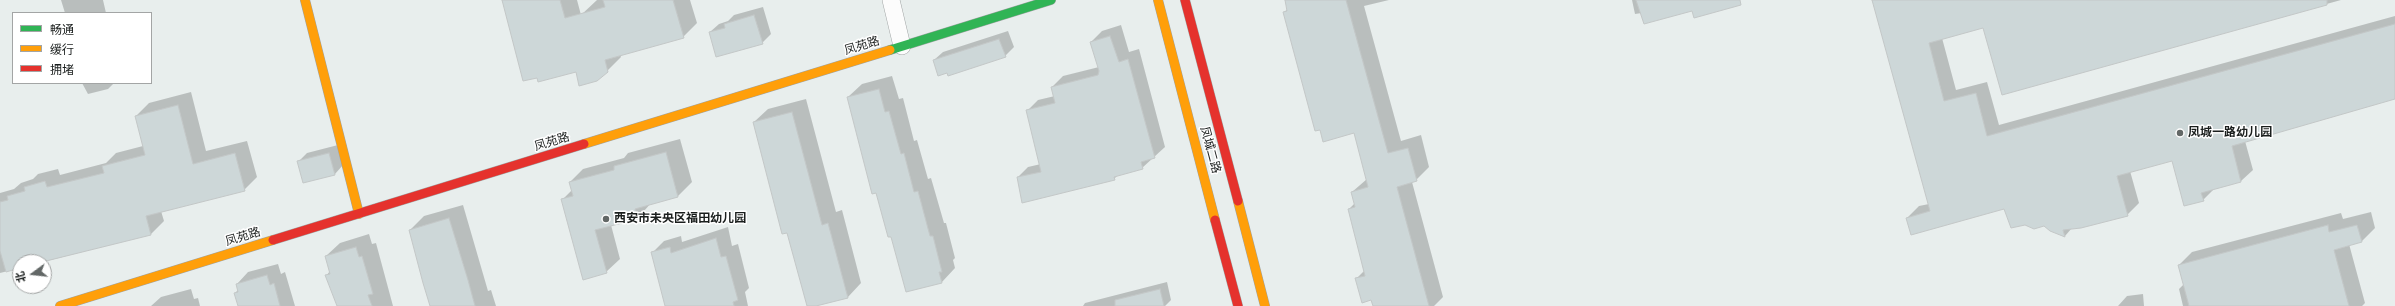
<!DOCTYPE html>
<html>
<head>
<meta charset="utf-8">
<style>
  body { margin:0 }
  #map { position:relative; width:2395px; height:306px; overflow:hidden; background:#e8eeed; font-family:"Fira Sans Condensed","Noto Sans SC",sans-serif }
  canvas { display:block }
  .legend { position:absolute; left:12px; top:12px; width:140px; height:72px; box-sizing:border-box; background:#fff; border:1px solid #a3a5a5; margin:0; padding:5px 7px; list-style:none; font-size:12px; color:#1a1e1d }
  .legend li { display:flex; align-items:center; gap:8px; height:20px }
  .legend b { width:20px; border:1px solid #a3a5a5 }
  .north { position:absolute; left:12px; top:254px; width:40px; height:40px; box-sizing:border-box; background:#fff; border:1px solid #a3a5a5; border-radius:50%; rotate:255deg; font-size:11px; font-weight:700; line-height:16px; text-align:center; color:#1a1e1d }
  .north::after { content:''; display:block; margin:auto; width:14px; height:18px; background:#626766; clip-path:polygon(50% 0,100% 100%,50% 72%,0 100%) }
</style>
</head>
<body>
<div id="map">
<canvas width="2395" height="306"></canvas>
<ul class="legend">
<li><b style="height:5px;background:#30b455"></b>畅通</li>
<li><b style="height:5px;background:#ff9f0a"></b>缓行</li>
<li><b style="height:5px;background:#e5322d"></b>拥堵</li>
</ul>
<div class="north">北</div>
</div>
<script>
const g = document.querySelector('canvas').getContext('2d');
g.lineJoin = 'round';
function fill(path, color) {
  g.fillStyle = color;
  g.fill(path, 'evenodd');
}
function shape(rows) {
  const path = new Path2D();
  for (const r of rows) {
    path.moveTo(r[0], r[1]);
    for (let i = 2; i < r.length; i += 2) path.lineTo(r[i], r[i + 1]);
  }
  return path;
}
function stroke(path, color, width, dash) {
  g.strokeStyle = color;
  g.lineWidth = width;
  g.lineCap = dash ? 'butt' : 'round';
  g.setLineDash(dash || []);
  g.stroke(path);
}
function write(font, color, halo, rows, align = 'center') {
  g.font = font + ' "Fira Sans Condensed","Noto Sans SC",sans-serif';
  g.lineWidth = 3;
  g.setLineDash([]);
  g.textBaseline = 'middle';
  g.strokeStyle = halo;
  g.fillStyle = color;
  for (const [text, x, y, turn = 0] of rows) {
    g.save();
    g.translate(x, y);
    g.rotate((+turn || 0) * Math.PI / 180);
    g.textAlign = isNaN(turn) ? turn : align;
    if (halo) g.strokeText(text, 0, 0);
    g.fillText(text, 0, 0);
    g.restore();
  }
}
const shadow = shape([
  [61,0,103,0,106,13,65,13],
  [503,0,577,0,581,15,597,0,690,0,697,23,683,37,620,54,621,57,607,71,582,65],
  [1286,0,1389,0,1364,6,1401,141,1421,135,1429,167,1416,180,1412,182,1443,297,1434,306,1382,306,1372,299,1356,279,1364,271,1349,209,1355,203,1352,192,1367,179,1354,132,1284,12,1288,9],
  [1632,0,1730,0,1635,14],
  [1873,0,2341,0,2002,94,1984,27,1942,38,1956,90,1987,82,1999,125,2395,16,2395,97,2245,141,2253,170,2241,181,2214,189,2203,200,2173,160,2130,171,2139,203,2127,215,2072,228,2065,236,2005,208,1907,218,1919,206,1929,204],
  [763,7,771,34,762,43,710,32,719,24,728,21,734,15],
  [1121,25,1129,52,1139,49,1165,147,1142,168,1118,175,1114,179,1018,177,1028,167,1041,164,1027,111,1038,100,1055,96,1052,87,1063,76,1099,67,1091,42,1102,31],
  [1008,31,1014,47,1005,56,947,72,934,60,943,52],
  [892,76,899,99,903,98,914,141,917,140,928,179,931,178,944,223,946,223,955,258,953,260,955,268,942,282,907,291,892,235,848,97,862,84],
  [82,83,114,83,108,89,88,94],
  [191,92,206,151,247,141,257,177,244,190,161,211,164,221,151,234,43,262,20,262,20,268,0,273,0,193,14,189,21,183,33,179,38,174,58,169,60,175,106,163,116,153,143,146,136,116,149,103],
  [806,99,836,212,842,210,861,283,848,297,812,306,808,306,788,231,754,122,768,109],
  [680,139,692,182,678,196,651,203,638,218,611,225,620,259,606,272,562,200,572,190,570,182,583,169,624,158,628,153],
  [338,145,343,165,335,174,304,181,298,162,307,153],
  [463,205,488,291,491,290,496,306,431,306,410,230,424,216],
  [2371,212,2375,228,2362,241,2349,244,2365,303,2362,306,2183,306,2179,289,2184,284,2179,265,2192,252,2341,213,2343,219],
  [728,227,732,246,738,244,749,288,745,292,748,306,667,306,652,253,664,241,681,236,682,242],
  [369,234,372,244,376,243,393,306,338,306,326,276,330,271,326,256,340,243],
  [278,264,281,274,285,272,295,306,239,306,235,293,238,290,237,284,248,272],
  [1167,282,1171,300,1165,306,1083,306,1085,303],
  [191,289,194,299,198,298,200,306,151,306,161,297],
  [2143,294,2144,306,2118,306,2127,296]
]);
const building = shape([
  [502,0,560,0,565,18,605,7,603,0,673,0,684,38,605,60,608,72,597,81,579,86,576,72,538,82,537,78,523,81,502,0],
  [1285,0,1346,0,1388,153,1408,148,1417,181,1397,187,1429,306,1373,306,1371,300,1362,303,1355,278,1365,276,1348,209,1355,207,1351,192,1368,187,1354,133,1323,142,1320,130,1315,131,1283,12,1287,11,1285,0],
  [1636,0,1740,0,1741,5,1694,18,1692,11,1644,24,1636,0],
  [1872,0,2327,0,2327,5,2002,95,1983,28,1929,43,1944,101,1976,93,1987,136,2395,24,2395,99,2232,146,2241,182,2201,193,2204,201,2184,206,2172,161,2117,176,2128,216,2081,228,2063,230,2065,237,2050,231,2044,226,2034,229,2025,225,2011,228,2004,209,1911,235,1906,218,1930,211,1872,0],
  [754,15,763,44,716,57,709,32,725,28,724,24,754,15],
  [1110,36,1119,62,1128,59,1155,158,1141,162,1143,169,1114,177,1115,180,1022,203,1017,177,1041,172,1026,110,1055,103,1051,87,1098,75,1099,71,1090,42,1110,36],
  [999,39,1006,57,948,76,947,73,938,76,933,60,999,39],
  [879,89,885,112,889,111,901,154,904,153,914,192,918,191,930,236,933,236,942,272,939,272,942,283,906,292,891,237,888,237,876,193,872,194,847,97,879,89],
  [178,105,193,164,235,153,245,191,146,216,151,235,42,262,20,262,20,268,6,272,0,251,0,202,8,200,7,196,25,191,24,187,45,181,47,187,104,173,102,166,145,155,135,116,178,105],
  [792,112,822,225,828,223,848,298,816,306,807,306,787,233,782,234,753,122,792,112],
  [666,152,678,197,635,209,638,219,595,230,607,273,583,280,561,199,573,196,569,182,614,170,614,166,666,152],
  [329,153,335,175,303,183,297,161,329,153],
  [449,218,468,280,475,306,430,306,423,283,409,230,449,218],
  [2328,225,2329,232,2357,225,2362,242,2334,250,2349,306,2189,306,2178,265,2328,225],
  [716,238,721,257,726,256,738,300,733,302,734,306,665,306,651,252,670,247,671,253,716,238],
  [356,247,359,257,362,256,373,294,368,295,372,306,337,306,325,275,330,274,325,256,356,247],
  [267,275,270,285,274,283,280,306,238,306,234,293,238,292,236,284,267,275],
  [1160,289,1164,306,1115,306,1115,300,1160,289]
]);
const street = shape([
  [891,0,902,46]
]);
const fast = shape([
  [890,50,1051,0]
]);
const slow = shape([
  [305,0,359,214],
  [1158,0,1215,220],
  [584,144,890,50],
  [1238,201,1265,306],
  [60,306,273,240]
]);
const jam = shape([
  [1185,0,1238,201],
  [1215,220,1238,306],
  [273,240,584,144]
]);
const markers = [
  [2180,133,4,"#626766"],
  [606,219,4,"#626766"]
];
const streetNames = [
  ["凤苑路",862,46,-17],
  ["凤苑路",552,142,-17],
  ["凤城二路",1210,150,75],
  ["凤苑路",243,237,-17]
];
const poiNames = [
  ["凤城一路幼儿园",2188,133],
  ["西安市未央区福田幼儿园",614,219]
];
fill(shadow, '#0003');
fill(building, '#cdd7d8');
stroke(building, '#c3c7c7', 1);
stroke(street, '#9fa3a3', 18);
stroke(fast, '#9fa3a3', 10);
stroke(slow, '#9fa3a3', 10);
stroke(jam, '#9fa3a3', 10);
stroke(street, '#fcfcfc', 17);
stroke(fast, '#30b455', 9);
stroke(slow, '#ff9f0a', 9);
stroke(jam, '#e5322d', 9);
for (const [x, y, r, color] of markers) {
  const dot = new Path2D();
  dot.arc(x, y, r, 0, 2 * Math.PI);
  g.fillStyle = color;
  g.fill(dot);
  stroke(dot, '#fff', 1.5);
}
write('12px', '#1a1e1d', '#fff', streetNames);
write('bold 12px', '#1a1e1d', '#fff', poiNames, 'left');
</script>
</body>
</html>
